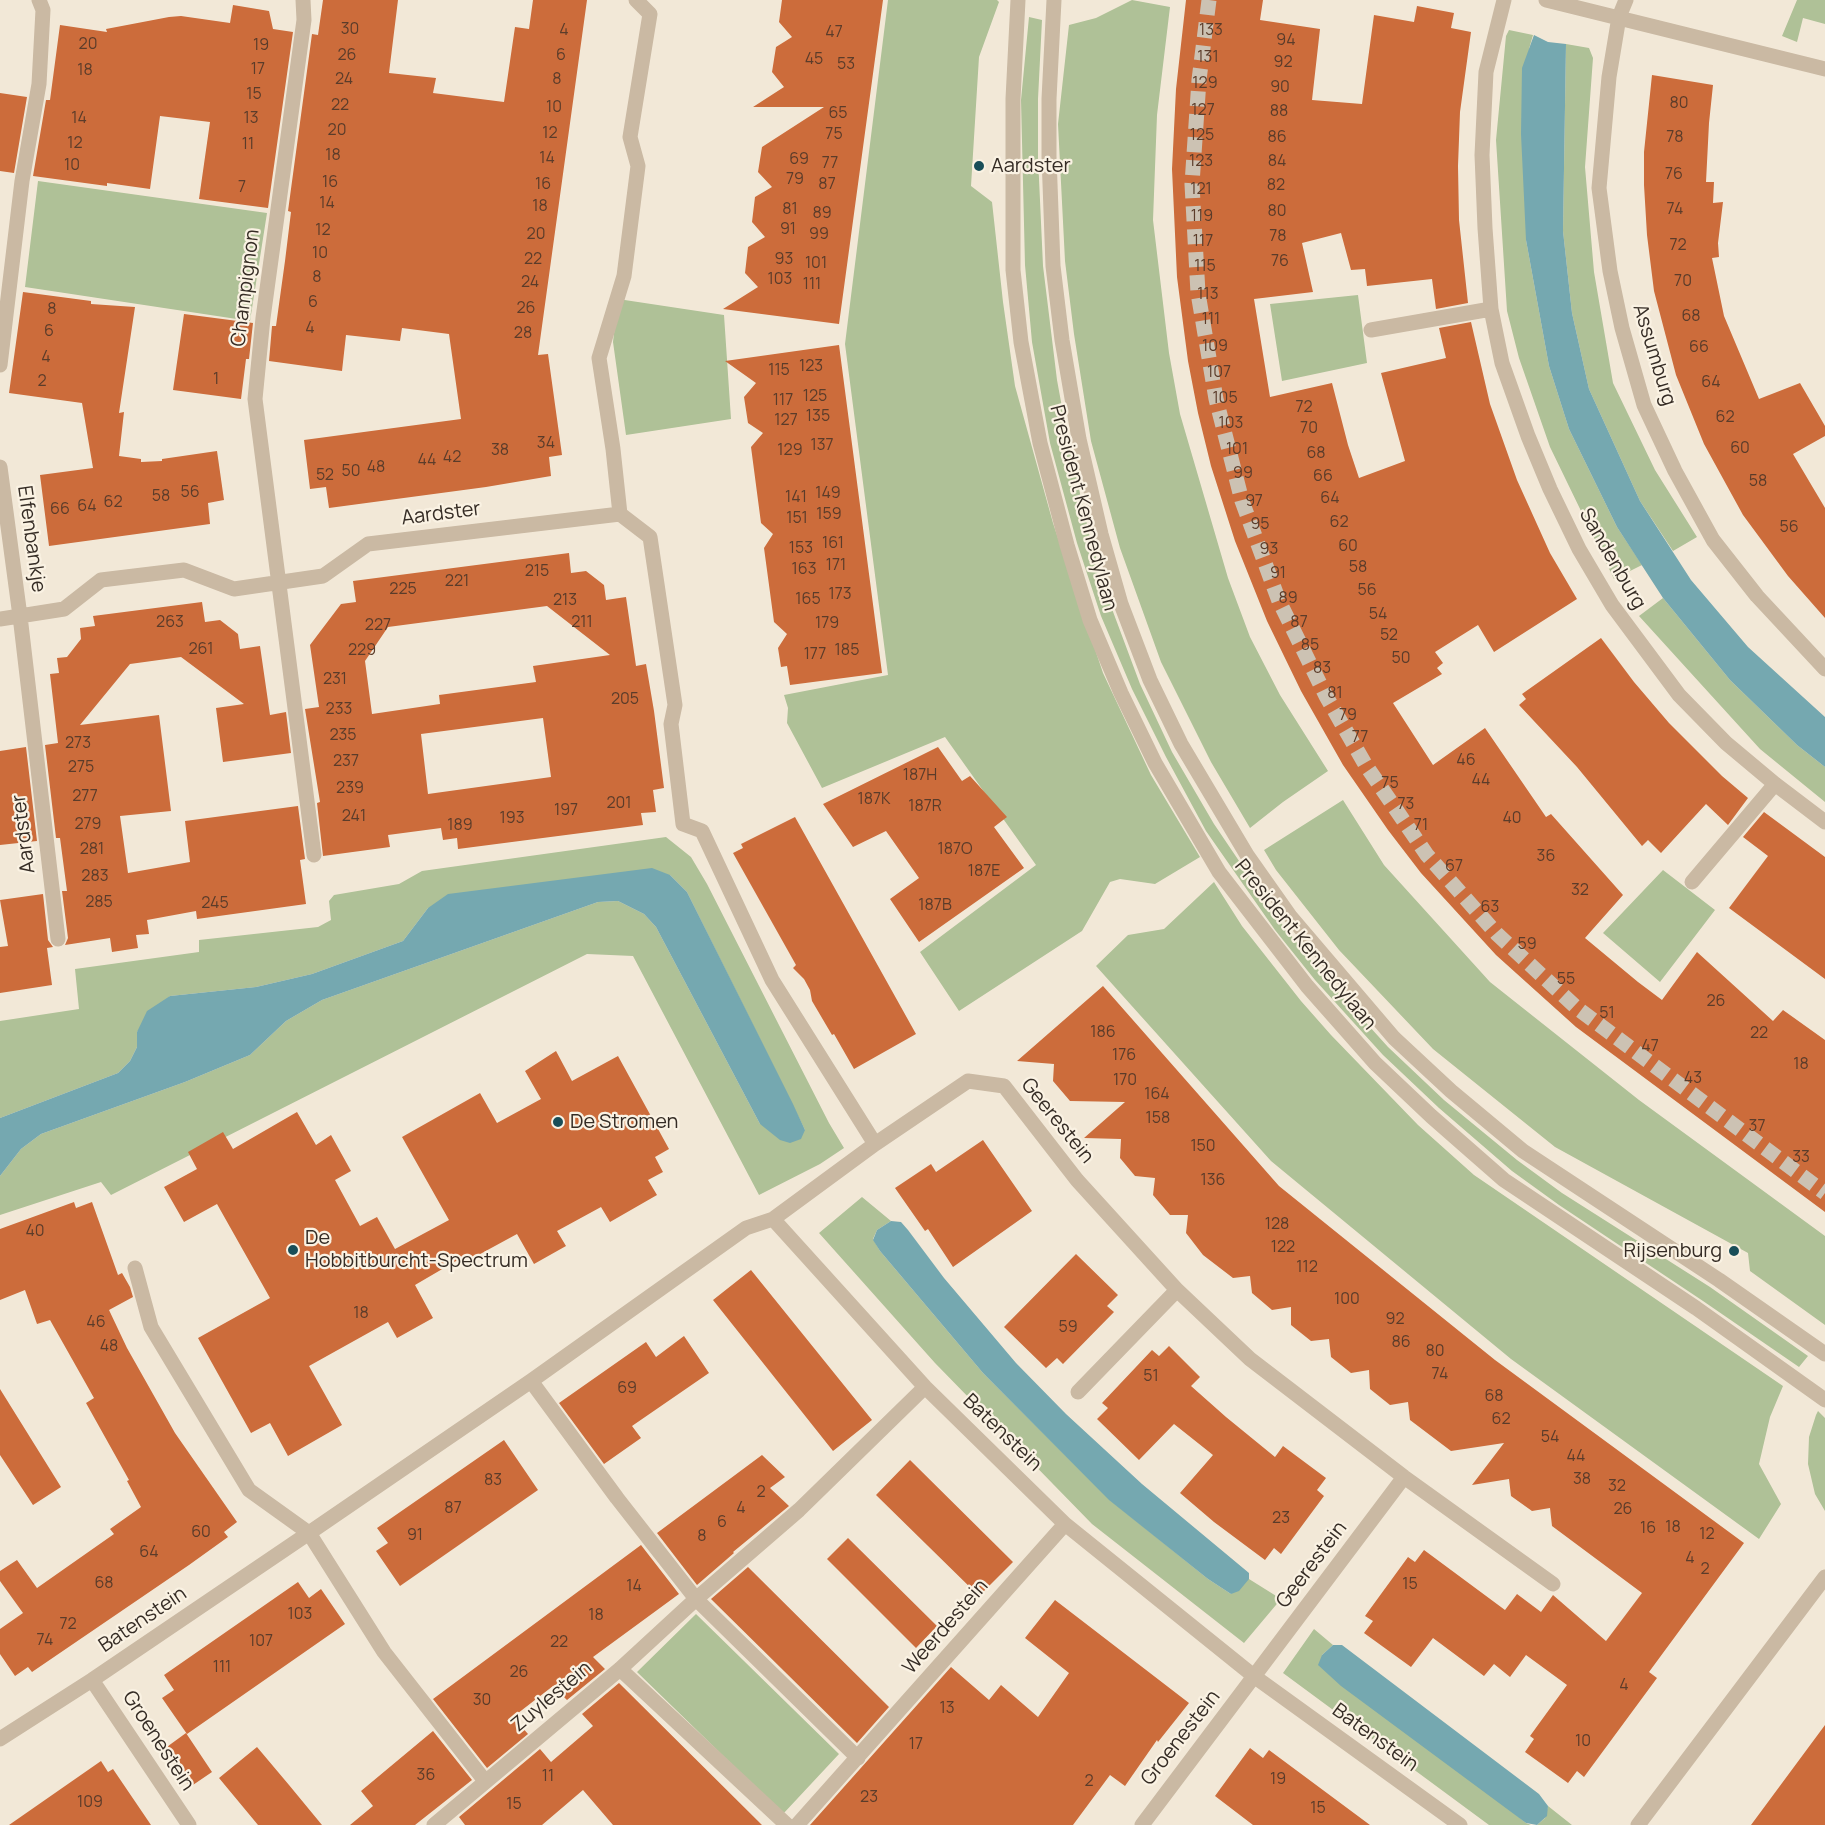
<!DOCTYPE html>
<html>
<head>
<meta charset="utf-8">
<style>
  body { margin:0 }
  canvas { display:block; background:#f2e8d7 }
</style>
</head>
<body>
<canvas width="1825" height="1825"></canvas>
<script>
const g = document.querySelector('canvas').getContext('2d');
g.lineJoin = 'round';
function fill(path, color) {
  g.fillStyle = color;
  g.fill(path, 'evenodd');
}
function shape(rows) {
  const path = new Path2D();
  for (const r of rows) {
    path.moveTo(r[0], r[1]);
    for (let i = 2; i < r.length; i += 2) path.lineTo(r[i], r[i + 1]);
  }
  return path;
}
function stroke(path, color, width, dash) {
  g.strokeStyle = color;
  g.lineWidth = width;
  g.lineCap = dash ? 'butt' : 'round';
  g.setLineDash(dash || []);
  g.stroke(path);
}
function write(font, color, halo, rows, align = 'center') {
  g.font = font + ' Manrope,sans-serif';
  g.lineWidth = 4.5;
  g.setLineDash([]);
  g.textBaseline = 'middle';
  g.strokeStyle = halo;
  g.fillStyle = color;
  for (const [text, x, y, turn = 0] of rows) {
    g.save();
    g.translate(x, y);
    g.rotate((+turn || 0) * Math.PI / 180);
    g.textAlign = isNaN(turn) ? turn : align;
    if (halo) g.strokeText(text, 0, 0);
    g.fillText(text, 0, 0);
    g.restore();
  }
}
const green = shape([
  [888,0,997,0,999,2,979,57,971,186,992,202,1003,302,1015,386,1053,523,1103,673,1151,775,1200,857,1155,884,1120,879,1110,882,1082,931,959,1011,920,952,1036,865,945,737,822,788,787,723,788,708,784,695,888,675,845,344],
  [1132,0,1170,7,1157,115,1153,220,1169,353,1180,414,1228,578,1250,637,1280,695,1328,771,1283,802,1250,828,1211,762,1161,662,1120,548,1091,441,1074,334,1065,261,1058,124,1069,25,1096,18],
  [1797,0,1825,0,1825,24,1803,18,1797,42,1782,36],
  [1029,17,1042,20,1038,99,1038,157,1043,266,1057,380,1068,440,1090,538,1112,609,1140,684,1172,752,1214,824,1281,923,1321,973,1388,1047,1444,1100,1517,1160,1562,1193,1710,1287,1808,1356,1799,1367,1703,1301,1559,1205,1512,1171,1439,1108,1383,1055,1315,980,1275,930,1206,831,1166,757,1132,689,1101,616,1077,543,1050,443,1032,342,1025,265,1021,100],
  [1509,30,1533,35,1529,49,1526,240,1549,366,1569,429,1617,527,1642,565,1614,579,1550,447,1519,358,1507,311,1496,140,1506,36],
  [1566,44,1589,48,1593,58,1585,167,1594,272,1613,383,1655,470,1697,537,1673,551,1640,501,1589,389,1572,313,1563,231],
  [38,181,267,213,250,321,25,287],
  [1358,295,1367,363,1282,381,1270,304],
  [618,299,724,315,731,419,626,435,613,342],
  [1663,598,1730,680,1797,745,1825,767,1825,802,1760,749,1639,616],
  [1343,800,1384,865,1490,982,1639,1100,1825,1236,1825,1325,1750,1271,1748,1253,1555,1147,1433,1049,1339,950,1276,870,1264,850],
  [666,837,691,857,707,884,829,1123,844,1148,820,1164,759,1195,633,956,587,954,111,1195,101,1182,0,1215,0,1176,21,1149,41,1134,185,1082,250,1055,286,1021,322,1000,598,902,618,901,644,914,656,927,760,1124,805,1130,687,892,670,875,428,908,403,941,312,974,256,987,170,996,137,1032,137,1047,130,1061,118,1073,0,1118,0,1021,79,1009,75,969,199,952,199,940,318,927,331,920,329,901,334,895,399,884,422,871],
  [1663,870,1715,910,1660,982,1603,933],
  [1214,882,1242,926,1301,1001,1331,1035,1418,1125,1474,1175,1783,1386,1770,1417,1759,1464,1781,1504,1759,1539,1511,1359,1271,1161,1096,966,1128,935,1164,929],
  [862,1197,891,1221,877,1230,873,1239,880,1251,983,1373,1109,1499,1208,1579,1231,1594,1249,1573,1249,1579,1281,1599,1244,1643,1092,1524,935,1363,819,1233],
  [1818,1411,1825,1418,1825,1511,1815,1494,1808,1464,1809,1437,1816,1415],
  [696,1614,839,1754,783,1814,637,1672],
  [1314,1629,1333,1645,1322,1655,1526,1823,1531,1825,1489,1825,1283,1673],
  [1548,1806,1572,1825,1537,1825,1545,1818]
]);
const water = shape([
  [1534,35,1548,42,1566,44,1563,231,1572,313,1589,389,1640,501,1691,580,1748,647,1825,717,1825,767,1797,745,1730,680,1663,598,1617,527,1569,429,1549,366,1526,240,1521,134,1522,68],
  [652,868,670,875,687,892,793,1104,805,1130,801,1139,790,1143,780,1140,760,1124,656,927,644,914,618,901,598,902,322,1000,286,1021,250,1055,185,1082,41,1134,21,1149,0,1176,0,1118,118,1073,130,1061,137,1047,137,1032,147,1011,170,996,256,987,312,974,403,941,428,908,448,894],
  [891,1221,901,1222,908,1230,944,1278,1016,1363,1066,1414,1142,1484,1249,1573,1249,1579,1239,1591,1231,1594,1208,1579,1109,1500,983,1373,880,1251,873,1240,877,1230],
  [1333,1645,1342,1645,1539,1794,1548,1806,1547,1816,1537,1825,1526,1823,1341,1686,1318,1665,1322,1655]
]);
const building = shape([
  [323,0,398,0,389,73,436,78,433,93,504,102,515,27,529,29,533,0,587,0,538,355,548,354,562,455,549,457,551,476,486,487,329,508,326,487,310,489,304,440,461,419,449,334,402,328,400,341,346,335,342,371,269,361,272,326,276,326,285,261,291,212,288,211,312,34,318,35],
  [782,0,883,0,839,324,723,309,758,287,745,273,748,247,765,237,752,222,755,197,772,187,758,172,762,147,824,107,753,107,784,87,772,72,776,47,792,37,779,22],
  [1186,0,1263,0,1260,20,1320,29,1312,100,1362,104,1374,15,1414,22,1417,6,1454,13,1451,28,1471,32,1460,112,1458,166,1459,220,1468,303,1436,309,1432,279,1367,286,1365,269,1351,270,1341,233,1302,243,1313,292,1254,299,1270,397,1332,383,1348,445,1359,478,1405,461,1381,373,1446,358,1439,328,1471,322,1490,404,1517,480,1550,553,1577,599,1494,652,1478,625,1435,652,1443,663,1437,668,1442,674,1393,703,1433,765,1485,728,1546,817,1551,814,1623,895,1585,938,1638,982,1662,1000,1697,952,1773,1021,1783,1010,1825,1040,1825,1212,1576,1027,1496,955,1421,873,1388,830,1343,765,1301,691,1267,621,1235,541,1211,466,1198,413,1188,361,1177,277,1172,169,1176,89],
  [233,5,269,11,273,29,293,32,268,208,199,199,210,122,160,116,150,189,107,183,107,186,33,176,46,100,50,100,60,25,107,32,106,29,169,17,181,16,230,23],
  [1652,75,1713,85,1709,123,1706,182,1714,182,1713,203,1723,202,1718,243,1719,257,1712,258,1724,316,1759,399,1800,383,1825,426,1825,436,1793,454,1825,508,1825,618,1788,576,1743,515,1704,444,1676,375,1654,291,1647,235,1644,185,1644,152],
  [0,93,27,97,14,173,0,171],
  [23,292,91,301,91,304,135,307,119,413,124,412,119,456,141,459,141,462,162,461,162,459,217,451,224,500,208,503,210,524,49,546,40,475,93,468,82,403,9,393],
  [184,314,253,323,249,359,246,359,241,399,173,390],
  [839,345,882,673,790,685,787,666,781,667,778,648,787,634,774,622,764,548,773,534,761,523,751,447,763,433,748,423,744,397,756,383,725,361],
  [569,553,571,573,586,571,604,585,606,600,626,597,636,666,646,664,654,711,664,788,653,790,656,812,641,813,643,825,458,849,457,838,443,840,441,828,388,835,390,847,323,856,317,803,320,802,305,709,319,707,310,645,341,604,356,602,353,581],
  [547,606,610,655,533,666,536,682,439,695,440,704,372,714,365,661,388,627],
  [543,718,551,777,428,794,421,734],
  [202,602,205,622,220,620,238,634,240,649,260,646,270,715,286,712,291,753,223,762,216,708,244,704,181,657,130,664,80,725,159,715,171,811,120,816,128,873,190,862,185,821,298,806,305,859,300,860,306,904,197,919,196,911,147,920,149,934,136,935,138,948,112,952,110,938,65,945,68,938,62,891,67,891,60,838,56,838,45,745,58,743,50,674,59,673,57,658,67,657,81,639,80,628,95,626,93,616],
  [1601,638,1634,682,1669,723,1722,776,1748,798,1728,825,1706,804,1661,853,1648,840,1642,846,1577,767,1519,705,1526,699,1522,694],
  [26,747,37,841,0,845,0,751],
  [938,747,962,781,970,776,1007,817,994,827,1024,868,919,942,890,899,919,878,886,831,853,847,823,804],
  [1764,812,1825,857,1825,979,1729,908,1768,856,1743,837],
  [795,817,916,1034,854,1069,834,1034,832,1035,812,1001,810,990,804,979,793,968,796,965,733,853,743,848,741,844],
  [43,894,48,940,53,947,47,948,52,985,0,993,0,947,8,946,0,900],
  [1103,986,1279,1186,1495,1360,1744,1543,1649,1672,1657,1678,1584,1777,1577,1771,1568,1783,1525,1752,1534,1739,1530,1736,1567,1685,1526,1655,1510,1677,1494,1664,1484,1676,1433,1638,1411,1667,1364,1633,1373,1621,1365,1616,1408,1557,1415,1562,1424,1550,1505,1610,1517,1594,1541,1612,1553,1595,1606,1641,1642,1593,1552,1526,1550,1508,1532,1511,1511,1496,1509,1479,1472,1485,1504,1443,1451,1451,1410,1420,1408,1402,1390,1405,1370,1389,1369,1370,1351,1373,1331,1357,1329,1339,1311,1341,1291,1325,1291,1307,1272,1310,1252,1293,1250,1276,1233,1278,1203,1255,1186,1233,1188,1215,1170,1215,1153,1195,1155,1178,1135,1176,1120,1158,1121,1139,1084,1138,1125,1102,1070,1101,1053,1081,1054,1064,1017,1061],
  [556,1051,572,1081,618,1056,669,1149,655,1157,663,1172,648,1180,657,1195,610,1222,601,1207,557,1231,566,1246,534,1264,517,1234,471,1259,468,1254,415,1285,433,1318,397,1338,388,1322,309,1366,342,1425,288,1456,270,1423,251,1433,198,1338,270,1298,217,1204,184,1222,164,1187,197,1169,188,1152,223,1132,233,1149,297,1112,316,1145,331,1135,351,1171,335,1180,360,1226,377,1217,395,1249,449,1220,402,1137,480,1093,497,1123,541,1099,525,1071],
  [983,1140,1032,1211,953,1267,928,1229,925,1231,895,1188,931,1164,936,1172],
  [74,1202,76,1208,92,1202,118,1275,122,1273,130,1287,133,1297,109,1310,127,1348,175,1433,237,1522,224,1532,228,1537,189,1565,32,1672,28,1667,15,1676,0,1654,0,1629,23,1613,0,1581,0,1571,17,1560,37,1588,114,1534,110,1529,141,1507,127,1481,129,1480,86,1403,94,1398,50,1320,37,1324,25,1290,0,1300,0,1229],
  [1076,1254,1118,1295,1107,1306,1114,1312,1063,1364,1057,1358,1046,1368,1004,1327],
  [751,1270,872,1420,833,1451,713,1300],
  [684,1336,709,1373,632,1426,641,1438,604,1464,559,1403,646,1342,656,1357],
  [1169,1346,1200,1377,1191,1386,1226,1417,1275,1457,1283,1446,1326,1478,1317,1490,1324,1496,1281,1554,1274,1548,1265,1560,1214,1522,1180,1493,1213,1455,1174,1424,1139,1460,1097,1419,1108,1408,1102,1403,1152,1350,1159,1356],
  [0,1389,61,1487,33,1505,0,1455],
  [504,1440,538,1490,400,1586,376,1551,388,1543,377,1528],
  [762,1455,785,1477,770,1488,789,1506,733,1552,734,1553,697,1585,657,1533],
  [910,1460,1013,1562,979,1596,876,1495],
  [848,1538,937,1626,916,1648,827,1559],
  [641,1545,679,1594,593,1657,605,1669,567,1700,553,1686,513,1717,528,1734,487,1768,433,1699],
  [748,1567,889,1707,857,1743,711,1599],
  [298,1582,309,1598,321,1589,345,1624,187,1734,162,1698,174,1690,164,1675],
  [1055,1600,1189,1703,1158,1742,1157,1740,1125,1786,1110,1775,1073,1825,810,1825,951,1667,989,1700,1001,1685,1038,1717,1069,1673,1025,1638],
  [619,1683,762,1825,613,1825,583,1790,542,1825,465,1825,459,1817,540,1749,551,1762,593,1726,582,1714],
  [1825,1725,1825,1825,1751,1825],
  [433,1731,472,1780,415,1825,350,1825,373,1806,361,1791],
  [186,1733,212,1772,190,1787,164,1749],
  [257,1747,289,1785,322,1825,258,1825,219,1778],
  [1250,1748,1263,1758,1269,1750,1370,1825,1253,1825,1215,1796],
  [101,1761,108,1772,113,1769,151,1825,9,1825]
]);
const minorTunnel = shape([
  [1209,0,1199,80,1192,184,1198,293,1216,399,1242,501,1279,601,1326,696,1365,764,1427,855,1497,934,1577,1008,1825,1193]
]);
const minor = shape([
  [303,0,304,20,263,318,255,399,314,855],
  [1018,0,1013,99,1013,270,1021,342,1040,443,1067,545,1090,620,1121,693,1155,763,1219,872,1307,986,1375,1063,1431,1116,1504,1180,1696,1308,1825,1400],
  [1054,0,1049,99,1049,156,1053,266,1062,340,1079,439,1101,534,1121,604,1150,680,1181,744,1247,855,1290,916,1394,1038,1451,1091,1523,1151,1719,1280,1825,1354],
  [1504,0,1486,72,1482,155,1485,228,1491,309,1502,363,1528,436,1550,489,1579,549,1612,605,1679,695,1726,743,1775,784,1825,822],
  [1546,0,1825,69],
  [1626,0,1619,17,1609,77,1599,188,1610,271,1622,328,1644,405,1675,471,1713,540,1757,596,1825,669],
  [1371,330,1491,309],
  [0,365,22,181,39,84,43,10,39,0],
  [0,467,20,616,58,939],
  [620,514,613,449,599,358,624,276,638,166,630,137,650,14,636,0],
  [0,619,64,609,101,580,184,570,234,589,323,576,368,544,620,514,650,537,675,705,671,724,683,824,702,831,772,980,875,1144],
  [1692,882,1775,784],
  [773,1219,925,1387,1065,1524,1255,1677,1460,1825],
  [135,1268,151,1327,249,1490,309,1533,384,1652,485,1781],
  [531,1381,617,1498,696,1599,858,1758],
  [1078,1392,1177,1290],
  [620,1669,787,1825],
  [92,1680,189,1825],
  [0,1739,92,1680,309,1533,531,1381,746,1228,773,1219,875,1144,968,1081,1004,1086,1077,1180,1177,1290,1250,1359,1404,1477,1553,1584],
  [434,1825,620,1669,696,1599,799,1510,925,1387],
  [797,1825,1065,1524],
  [1142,1825,1404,1477],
  [1638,1825,1825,1577]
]);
const markers = [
  [979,166,6,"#194e58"],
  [558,1122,6,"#194e58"],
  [293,1250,6,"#194e58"],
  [1734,1251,6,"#194e58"]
];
const numberNames = [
  ["30",350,30],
  ["4",564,31],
  ["133",1211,31],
  ["47",834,33],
  ["94",1286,41],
  ["20",88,45],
  ["19",261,46],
  ["26",347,56],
  ["6",561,56],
  ["131",1208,58],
  ["45",814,60],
  ["92",1283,63],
  ["53",846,65],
  ["17",258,70],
  ["18",85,71],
  ["24",344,80],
  ["8",557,80],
  ["129",1205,84],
  ["90",1280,88],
  ["15",254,95],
  ["80",1679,104],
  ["22",340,106],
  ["10",554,108],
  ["127",1203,111],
  ["88",1279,112],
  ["65",838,114],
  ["14",79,119],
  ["13",251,119],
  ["20",337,131],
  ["12",550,134],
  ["75",834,135],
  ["125",1202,136],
  ["86",1277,138],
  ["78",1675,138],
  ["12",75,144],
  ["11",248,145],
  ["18",333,156],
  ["14",547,159],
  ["69",799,160],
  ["123",1201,162],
  ["84",1277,162],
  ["77",830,164],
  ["10",72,166],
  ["76",1674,175],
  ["79",795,180],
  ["16",330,183],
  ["16",543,185],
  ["87",827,185],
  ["82",1276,186],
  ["7",242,188],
  ["121",1201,190],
  ["14",327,204],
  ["18",540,207],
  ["81",790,210],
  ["74",1675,210],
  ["80",1277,212],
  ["89",822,214],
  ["119",1202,217],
  ["91",788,230],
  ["12",323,231],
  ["20",536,235],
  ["99",819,235],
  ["78",1278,237],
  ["117",1203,242],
  ["72",1678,246],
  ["10",320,254],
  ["22",533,260],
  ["93",784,260],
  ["76",1280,262],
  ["101",816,264],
  ["115",1205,267],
  ["8",317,278],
  ["103",780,280],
  ["70",1683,282],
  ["24",530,283],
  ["111",812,285],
  ["113",1208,295],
  ["6",313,303],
  ["26",526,309],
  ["8",52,310],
  ["68",1691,317],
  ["111",1211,320],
  ["4",310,329],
  ["6",49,332],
  ["28",523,334],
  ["109",1215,347],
  ["66",1699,348],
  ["4",46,358],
  ["123",811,367],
  ["115",779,371],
  ["107",1219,373],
  ["1",216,380],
  ["2",42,382],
  ["64",1711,383],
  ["125",815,397],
  ["105",1225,399],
  ["117",783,401],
  ["72",1304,408],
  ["135",818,417],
  ["62",1725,418],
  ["127",786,421],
  ["103",1231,424],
  ["70",1309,429],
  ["34",546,444],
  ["137",822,446],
  ["60",1740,449],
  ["101",1237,450],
  ["38",500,451],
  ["129",790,451],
  ["68",1316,454],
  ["42",452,458],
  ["44",427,461],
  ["48",376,468],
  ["50",351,472],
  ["99",1243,474],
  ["52",325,476],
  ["66",1323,477],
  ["58",1758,482],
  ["56",190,493],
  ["149",828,494],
  ["58",161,497],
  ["141",796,498],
  ["64",1330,499],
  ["97",1254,502],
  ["62",113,503],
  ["64",87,507],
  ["66",60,510],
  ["159",829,515],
  ["151",797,519],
  ["62",1339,523],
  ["95",1260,525],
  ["56",1789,528],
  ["161",833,544],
  ["60",1348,547],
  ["153",801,549],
  ["93",1269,550],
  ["171",836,566],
  ["58",1358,568],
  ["163",804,570],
  ["215",537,572],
  ["91",1278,574],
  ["221",457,582],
  ["225",403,590],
  ["56",1367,591],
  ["173",840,595],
  ["89",1288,599],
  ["165",808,600],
  ["213",565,601],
  ["54",1378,615],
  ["263",170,623],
  ["211",582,623],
  ["87",1299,623],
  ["179",827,624],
  ["227",378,626],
  ["52",1389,636],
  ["85",1310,646],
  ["261",201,650],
  ["229",362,651],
  ["185",847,651],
  ["177",815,655],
  ["50",1401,659],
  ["83",1322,669],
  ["231",335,680],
  ["81",1335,694],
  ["205",625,700],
  ["233",339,710],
  ["79",1348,716],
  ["235",343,736],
  ["77",1360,738],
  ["273",78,744],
  ["46",1466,761],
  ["237",346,762],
  ["275",81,768],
  ["187H",920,776],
  ["44",1481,781],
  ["75",1390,784],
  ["239",350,789],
  ["277",85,797],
  ["187K",874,800],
  ["201",619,804],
  ["73",1406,805],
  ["187R",925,807],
  ["197",566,811],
  ["241",354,817],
  ["193",512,819],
  ["40",1512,819],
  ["279",88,825],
  ["189",460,826],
  ["71",1421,826],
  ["281",92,850],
  ["187O",955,850],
  ["36",1546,857],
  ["67",1454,867],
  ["187E",984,872],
  ["283",95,877],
  ["32",1580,891],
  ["285",99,903],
  ["245",215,904],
  ["187B",935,906],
  ["63",1490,908],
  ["59",1527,945],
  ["55",1566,980],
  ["26",1716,1002],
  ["51",1607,1014],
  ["186",1103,1033],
  ["22",1759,1034],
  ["47",1650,1047],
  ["176",1124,1056],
  ["18",1801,1065],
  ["43",1693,1079],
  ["170",1125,1081],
  ["164",1157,1095],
  ["158",1158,1119],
  ["37",1757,1127],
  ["150",1203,1147],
  ["33",1801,1158],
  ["136",1213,1181],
  ["128",1277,1225],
  ["40",35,1232],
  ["122",1283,1248],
  ["112",1307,1268],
  ["100",1347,1300],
  ["18",361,1314],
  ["92",1395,1320],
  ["46",96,1323],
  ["59",1068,1328],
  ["86",1401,1343],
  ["48",109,1347],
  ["80",1435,1352],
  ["74",1440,1375],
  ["51",1151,1377],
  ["69",627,1389],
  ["68",1494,1397],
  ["62",1501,1420],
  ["54",1550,1438],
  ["44",1576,1457],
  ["38",1582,1480],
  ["83",493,1481],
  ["32",1617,1487],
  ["2",761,1493],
  ["87",453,1509],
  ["4",741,1509],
  ["26",1623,1510],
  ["23",1281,1519],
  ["6",722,1523],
  ["18",1673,1528],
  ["16",1648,1529],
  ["60",201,1533],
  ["12",1707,1535],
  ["91",415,1536],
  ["8",702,1537],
  ["64",149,1553],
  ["4",1690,1559],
  ["2",1705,1570],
  ["68",104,1584],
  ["15",1410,1585],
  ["14",634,1587],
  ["103",300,1615],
  ["18",596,1616],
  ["72",68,1625],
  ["74",45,1641],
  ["107",261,1642],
  ["22",559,1643],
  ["111",222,1668],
  ["26",519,1673],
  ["4",1624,1686],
  ["30",482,1701],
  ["13",947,1709],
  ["10",1583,1742],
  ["17",916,1745],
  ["36",426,1776],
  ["11",548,1777],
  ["19",1278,1780],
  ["2",1089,1782],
  ["23",869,1798],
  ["109",90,1803],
  ["15",514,1805],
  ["15",1318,1809]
];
const poiNames = [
  ["Aardster",991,166],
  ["De Stromen",570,1122],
  ["De",305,1238],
  ["Hobbitburcht-Spectrum",305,1261],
  ["Rijsenburg",1722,1251,"right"]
];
const streetNames = [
  ["Champignon",246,288,-83],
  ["Assumburg",1654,355,73],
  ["President Kennedylaan",1083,508,75],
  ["Aardster",441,514,-7],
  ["Elfenbankje",31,539,82],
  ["Sandenburg",1612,559,60],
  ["Aardster",24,834,-97],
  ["President Kennedylaan",1305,945,51],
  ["Geerestein",1057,1121,51],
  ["Batenstein",1002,1433,44],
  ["Geerestein",1312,1565,-53],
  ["Batenstein",143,1620,-34],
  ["Weerdestein",946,1627,-49],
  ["Zuylestein",552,1697,-40],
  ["Groenestein",1181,1738,-52],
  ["Batenstein",1375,1738,36],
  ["Groenestein",158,1741,57]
];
fill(green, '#afc197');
fill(water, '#75a8b0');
fill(building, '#cc6c3b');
stroke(minorTunnel, '#ccc2b3', 15, [15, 8]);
stroke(minor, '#cab9a3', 15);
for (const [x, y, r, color] of markers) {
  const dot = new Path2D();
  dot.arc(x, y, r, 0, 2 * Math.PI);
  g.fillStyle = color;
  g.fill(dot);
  stroke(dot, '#faf2e3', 2);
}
write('16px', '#5b3c2a', null, numberNames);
write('20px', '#352c25', '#faf2e3', poiNames, 'left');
write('20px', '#352c25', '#faf2e3', streetNames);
</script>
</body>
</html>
